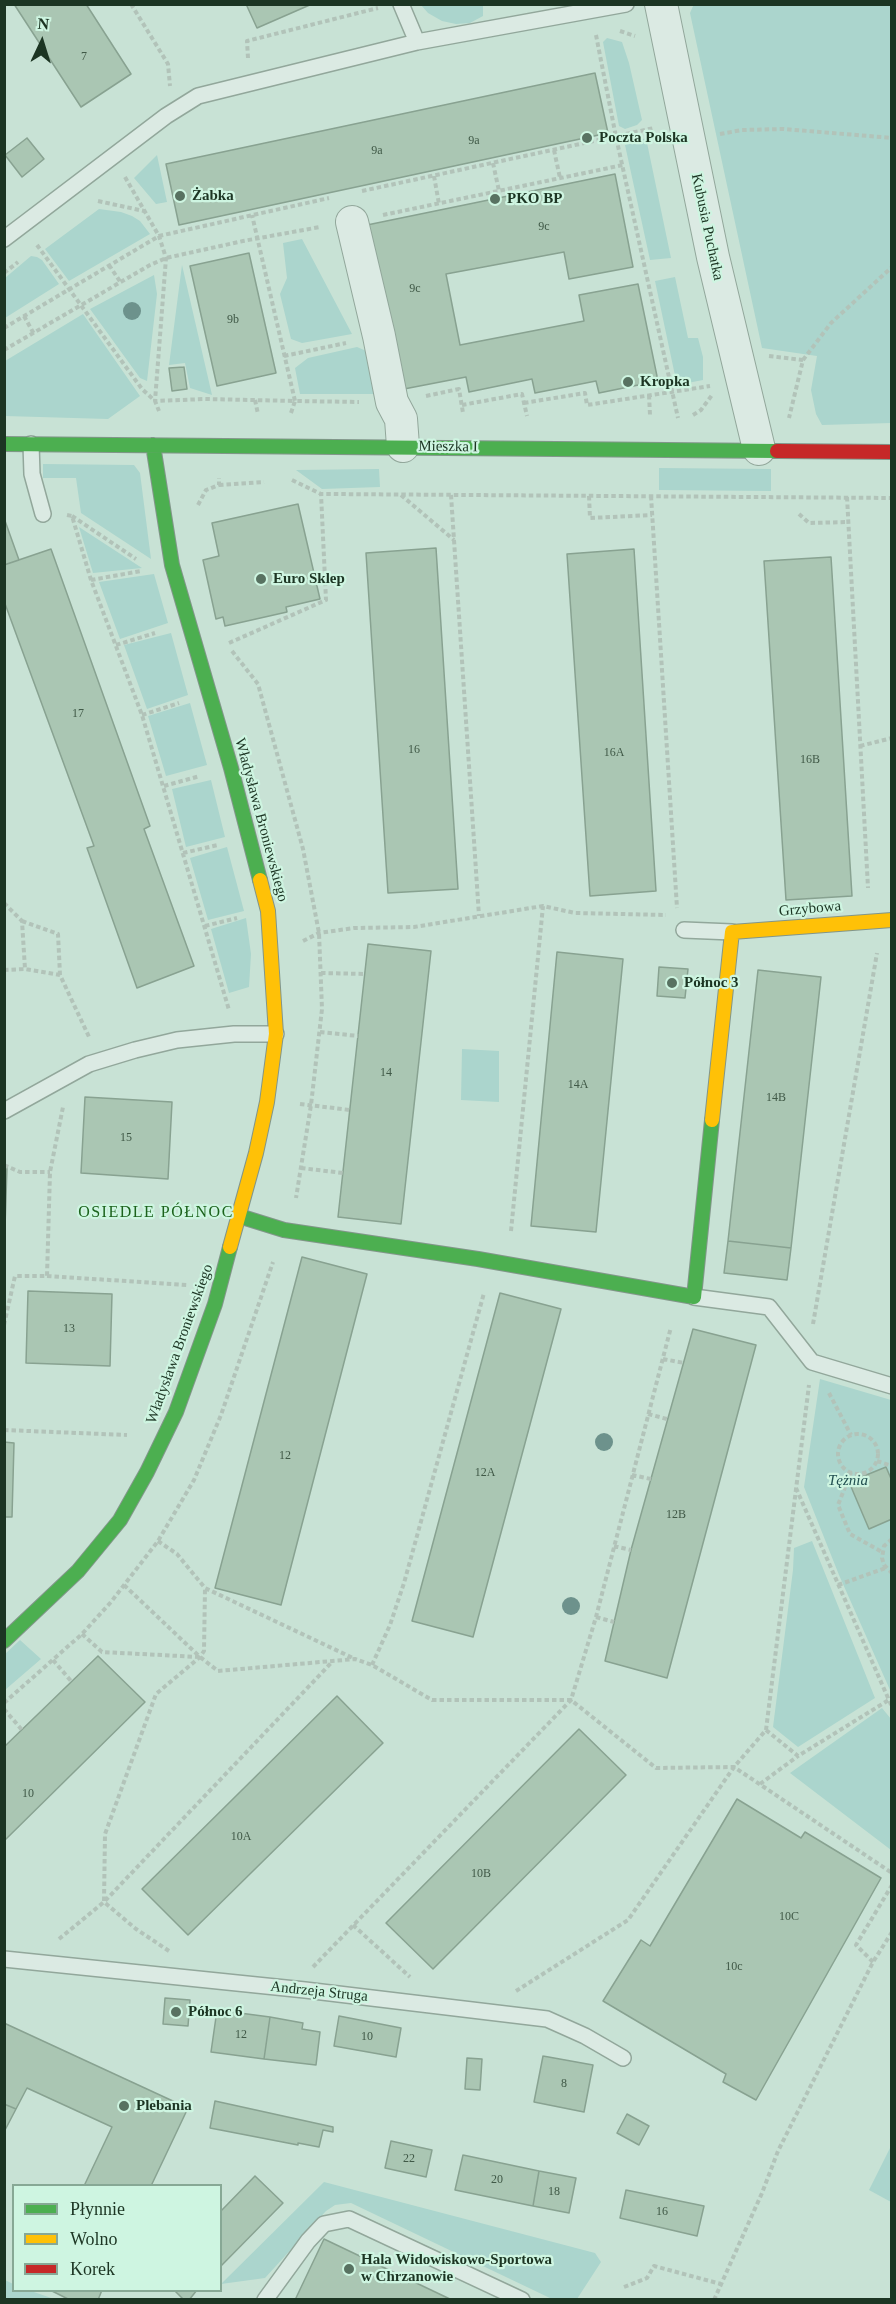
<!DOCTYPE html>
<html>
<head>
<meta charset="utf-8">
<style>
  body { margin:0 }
  #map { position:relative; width:896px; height:2304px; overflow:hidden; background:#c8e2d5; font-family:"Times New Roman",serif }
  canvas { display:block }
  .frame { position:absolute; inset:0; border:6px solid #1c3523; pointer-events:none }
  .legend { position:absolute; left:12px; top:2184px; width:210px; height:108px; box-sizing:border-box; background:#cef5e1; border:2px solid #87a895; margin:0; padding:8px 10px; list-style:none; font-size:18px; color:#1c3523 }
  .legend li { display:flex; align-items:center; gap:12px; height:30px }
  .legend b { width:30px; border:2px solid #87a895 }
  .north { position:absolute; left:12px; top:12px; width:60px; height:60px; -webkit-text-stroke:4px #cef5e1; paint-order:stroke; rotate:4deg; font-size:16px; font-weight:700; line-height:24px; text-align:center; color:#1c3523 }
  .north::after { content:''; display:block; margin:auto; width:21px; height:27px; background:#1c3523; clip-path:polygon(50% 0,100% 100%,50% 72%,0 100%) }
</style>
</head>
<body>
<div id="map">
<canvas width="896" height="2304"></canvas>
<div class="frame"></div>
<ul class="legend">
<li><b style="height:8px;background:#4caf50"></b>Płynnie</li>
<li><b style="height:8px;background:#ffc107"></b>Wolno</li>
<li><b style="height:8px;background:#c62828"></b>Korek</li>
</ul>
<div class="north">N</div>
</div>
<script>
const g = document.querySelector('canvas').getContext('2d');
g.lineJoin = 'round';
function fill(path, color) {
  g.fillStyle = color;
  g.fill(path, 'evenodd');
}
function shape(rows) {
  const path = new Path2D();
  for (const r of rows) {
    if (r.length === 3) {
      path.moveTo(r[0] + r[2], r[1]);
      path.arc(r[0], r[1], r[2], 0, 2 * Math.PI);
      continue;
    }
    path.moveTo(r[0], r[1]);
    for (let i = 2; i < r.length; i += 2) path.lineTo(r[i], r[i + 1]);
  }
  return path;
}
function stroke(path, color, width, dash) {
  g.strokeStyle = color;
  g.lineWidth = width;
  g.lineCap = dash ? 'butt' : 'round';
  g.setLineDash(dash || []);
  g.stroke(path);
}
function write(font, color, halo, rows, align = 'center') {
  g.font = font + ' "Times New Roman",serif';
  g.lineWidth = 4.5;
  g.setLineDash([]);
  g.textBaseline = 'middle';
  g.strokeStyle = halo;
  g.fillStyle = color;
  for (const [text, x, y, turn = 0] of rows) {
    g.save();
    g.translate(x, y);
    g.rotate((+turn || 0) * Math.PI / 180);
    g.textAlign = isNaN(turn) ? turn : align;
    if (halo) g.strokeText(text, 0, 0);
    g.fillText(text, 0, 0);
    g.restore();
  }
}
const green = shape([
  [694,4,891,5,891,423,822,425,816,414,811,390,817,356,762,348,690,13],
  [421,5,483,5,483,16,470,23,456,24,442,21,428,13],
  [607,38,622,42,629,63,642,120,637,125,625,129,619,126,603,42],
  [646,138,671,258,650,260,625,145],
  [157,155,167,202,156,204,134,178],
  [99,209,121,212,132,216,140,221,150,234,69,281,45,249],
  [302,239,352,334,302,343,291,339,280,294,287,278,283,243],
  [31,256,37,257,42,260,59,284,5,318,5,278],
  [182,265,212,395,190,388,185,363,169,365],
  [154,275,157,294,147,381,140,378,90,309],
  [675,277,688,338,698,338,703,357,703,380,677,385,655,281],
  [83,314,140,396,108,419,5,416,5,361],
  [357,347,378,356,386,394,300,394,295,368,308,358],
  [43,464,134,465,140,473,151,559,81,513,76,478,43,478],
  [659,468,771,469,771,491,659,490],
  [379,469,380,487,322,489,296,470],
  [79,527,142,568,93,573],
  [154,574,168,623,120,639,99,582],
  [171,633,188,695,147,709,124,645],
  [190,703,207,765,166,776,148,716],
  [211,780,225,837,186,847,172,789],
  [227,847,244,911,208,920,190,858],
  [246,918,251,954,249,987,229,993,211,929],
  [462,1049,499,1051,499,1102,461,1100],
  [820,1379,891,1400,892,1688,890,1690,839,1575,804,1487],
  [812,1541,875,1698,798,1747,773,1727,793,1570,794,1548],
  [20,1640,41,1659,5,1690,5,1654],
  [882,1708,891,1719,891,1850,790,1773],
  [891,2146,891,2202,869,2190],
  [324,2182,595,2253,601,2262,577,2299,552,2299,351,2203,335,2205,326,2211,265,2278,221,2284],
  [5,2280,13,2284,14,2290,31,2291,54,2299,5,2299]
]);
const building = shape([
  [14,4,86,4,131,74,81,107,14,4],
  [246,4,312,4,257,28,246,4],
  [595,73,608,133,179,225,166,164,595,73],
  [27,138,44,159,22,177,5,155,27,138],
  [615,174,633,267,569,279,564,252,446,274,460,345,584,321,579,295,638,284,658,381,599,393,596,381,535,393,532,379,469,392,466,377,404,389,367,225,615,174],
  [249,253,276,373,217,386,190,266,249,253],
  [184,367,187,389,172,391,169,368,184,367],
  [298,504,320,599,286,607,287,612,225,626,223,617,216,619,203,560,219,556,212,523,298,504],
  [4,518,19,560,4,565,4,518],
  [436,548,458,889,388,893,366,553,436,548],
  [51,549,150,826,144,829,194,966,137,988,87,848,94,846,4,601,4,565,51,549],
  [634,549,656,891,590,896,567,554,634,549],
  [831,557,852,896,786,900,764,561,831,557],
  [368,944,431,951,401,1224,338,1217,368,944],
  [557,952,623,959,596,1232,531,1226,557,952],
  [659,967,688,969,685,998,657,996,659,967],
  [758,970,821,977,791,1248,728,1241,758,970],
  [85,1097,172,1102,168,1179,81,1173,85,1097],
  [4,1167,7,1167,4,1257,4,1167],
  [728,1241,791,1248,787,1280,724,1273,728,1241],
  [302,1257,367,1274,281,1605,215,1588,302,1257],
  [28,1291,112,1294,110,1366,26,1363,28,1291],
  [500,1293,561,1309,473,1637,412,1621,500,1293],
  [693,1329,756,1345,667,1678,605,1661,631,1550,693,1329],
  [4,1442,14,1443,12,1517,4,1517,4,1442],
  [886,1467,892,1481,892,1519,869,1529,849,1482,886,1467],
  [98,1656,145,1702,4,1841,4,1747,98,1656],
  [337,1696,383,1743,188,1935,142,1889,337,1696],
  [579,1729,626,1775,433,1969,386,1923,579,1729],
  [737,1799,801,1838,805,1832,881,1878,756,2100,723,2082,726,2074,603,2001,641,1940,650,1946,737,1799],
  [165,1998,190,2000,188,2026,163,2024,165,1998],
  [217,2010,270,2017,264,2059,211,2052,217,2010],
  [339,2016,401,2028,396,2057,334,2046,339,2016],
  [270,2017,303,2023,302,2029,320,2032,316,2065,264,2059,270,2017],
  [4,2023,188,2108,151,2186,84,2186,112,2127,27,2088,16,2109,4,2104,4,2023],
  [543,2056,593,2065,584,2112,534,2102,543,2056],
  [467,2058,482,2059,480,2090,465,2089,467,2058],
  [215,2101,333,2127,333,2132,323,2130,319,2147,298,2143,298,2145,210,2128,215,2101],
  [4,2104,16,2109,4,2132,4,2104],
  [627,2114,649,2126,639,2145,617,2133,627,2114],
  [391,2141,432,2150,426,2177,385,2168,391,2141],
  [463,2155,539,2171,533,2206,455,2190,463,2155],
  [539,2171,576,2178,569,2213,533,2206,539,2171],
  [255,2176,283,2203,220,2267,220,2212,255,2176],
  [626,2190,704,2206,697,2236,620,2218,626,2190],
  [324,2239,452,2300,295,2300,324,2239],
  [50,2290,102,2290,98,2300,70,2300,50,2290],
  [174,2290,197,2290,189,2300,184,2300,174,2290]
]);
const path = shape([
  [131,4,168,64,170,86],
  [620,31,635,36],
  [596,35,616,137,678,418],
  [248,58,247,41,378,8],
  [720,134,742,130,784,129,892,138],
  [554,150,560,178],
  [493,163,499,191],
  [434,176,439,204],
  [125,177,159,236,166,258,155,401,205,399,295,401,252,215],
  [362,191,654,128],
  [98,201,144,211],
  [383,215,623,165],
  [37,245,142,389,155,401,159,411],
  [109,265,121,283],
  [4,273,18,262],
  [24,316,34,334],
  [4,328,159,236,329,198],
  [4,350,150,265,166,258,243,241,320,227],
  [284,356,346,343],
  [769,356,803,360,789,418],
  [803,360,831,323,892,267],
  [649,395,650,415],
  [426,396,459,389,463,413],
  [255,400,258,414],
  [524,403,585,393,587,405,710,386],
  [462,405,522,394,527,416],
  [291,413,295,401,359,402],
  [693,415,701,410,712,395],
  [292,480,321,494,330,494,892,498],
  [219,485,264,482],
  [401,495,454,540],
  [451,495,479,916],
  [589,496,590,518,652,515],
  [651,496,677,908],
  [847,497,868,888],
  [198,505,206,490,219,485,219,478],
  [799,514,809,523,849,522],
  [67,515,72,516,91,580,142,715,229,1010],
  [72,516,136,559],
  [91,580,141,571],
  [229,643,326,600,321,494],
  [116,645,155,633],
  [232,651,258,684,303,849,319,933,322,1009,311,1105,296,1198],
  [142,715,179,703],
  [860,746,892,738],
  [164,786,200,776],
  [183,853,218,845],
  [4,903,22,921,25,969,60,975,90,1039],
  [22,921,58,934,60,975],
  [205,926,237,918],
  [303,941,319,933,354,928,414,927,543,906,575,913,666,915],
  [4,970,25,969],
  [321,973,365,974],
  [320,1032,358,1036],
  [300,1104,350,1110],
  [4,1165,20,1172,50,1172],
  [301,1168,343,1173],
  [511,1231,543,906],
  [47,1276,187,1285],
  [813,1324,877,953],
  [4,1325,15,1276,47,1276,50,1172,63,1107],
  [663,1359,684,1363],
  [829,1393,851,1435],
  [648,1414,667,1419],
  [4,1430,127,1435],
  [858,1454,20],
  [877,1461,892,1466],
  [851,1472,838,1505,850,1534,882,1552],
  [632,1475,651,1479],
  [796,1488,892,1707],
  [892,1539,884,1546,882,1558,884,1565,892,1573],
  [158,1541,177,1554,205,1588,355,1659],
  [614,1546,631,1550],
  [124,1585,200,1657,218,1671,355,1659,372,1665,432,1700,571,1700,656,1768,734,1767,892,1873],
  [838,1585,886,1568],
  [596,1617,614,1622],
  [82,1634,102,1652,199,1657],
  [53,1660,71,1681],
  [372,1665,390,1625,404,1583,484,1293],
  [4,1703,82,1634,111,1602,158,1541,194,1480,221,1415,273,1262],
  [4,1709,22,1730],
  [766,1730,798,1756,892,1698],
  [760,1784,798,1756],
  [353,1925,410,1977],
  [59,1939,104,1902,333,1661],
  [169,1951,136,1929,104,1902,105,1834,156,1694,200,1657,204,1651,205,1588],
  [873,1962,856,1945,892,1885],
  [313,1967,571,1700,596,1617,671,1327],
  [516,1991,628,1920,734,1767,766,1730,809,1385],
  [624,2287,647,2278,654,2266,721,2284],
  [714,2300,762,2193,778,2151,873,1962,892,1932]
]);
const lane = shape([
  [401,4,417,42],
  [4,239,166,116,198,96,417,42,626,4],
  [31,444,32,474,43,514],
  [684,930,732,932],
  [4,1111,89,1064,135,1050,177,1040,234,1034,276,1034],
  [694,1297,769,1307,812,1362,892,1386],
  [4,1959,305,1990,547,2019,585,2036,623,2058],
  [265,2300,308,2241,324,2224,349,2219,522,2300]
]);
const street = shape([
  [661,4,713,257,759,449],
  [352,222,379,336,392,402,401,419,403,446]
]);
const fast = shape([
  [4,444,777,451],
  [153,445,172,565,231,768,260,880],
  [239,1216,284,1230,478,1259,694,1297,712,1120],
  [4,1641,78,1571,120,1520,147,1472,176,1412,215,1304,230,1247]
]);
const slow = shape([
  [712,1120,732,932,892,920],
  [230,1247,256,1153,267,1102,276,1034,268,911,260,880]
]);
const jam = shape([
  [777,451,892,452]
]);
const trees = [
  [132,311],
  [604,1442],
  [571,1606]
];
const markers = [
  [587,138,6,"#587261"],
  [180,196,6,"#587261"],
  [495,199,6,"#587261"],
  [628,382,6,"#587261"],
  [261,579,6,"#587261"],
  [672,983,6,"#587261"],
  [176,2012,6,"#587261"],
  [124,2106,6,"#587261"],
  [349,2269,6,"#587261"]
];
const numberNames = [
  ["7",84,57],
  ["9a",474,141],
  ["9a",377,151],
  ["9c",544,227],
  ["9c",415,289],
  ["9b",233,320],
  ["17",78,714],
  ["16",414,750],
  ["16A",614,753],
  ["16B",810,760],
  ["14",386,1073],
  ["14A",578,1085],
  ["14B",776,1098],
  ["15",126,1138],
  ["13",69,1329],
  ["12",285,1456],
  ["12A",485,1473],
  ["12B",676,1515],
  ["10",28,1794],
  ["10A",241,1837],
  ["10B",481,1874],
  ["10C",789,1917],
  ["10c",734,1967],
  ["12",241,2035],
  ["10",367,2037],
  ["8",564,2084],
  ["22",409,2159],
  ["20",497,2180],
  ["18",554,2192],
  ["16",662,2212]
];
const poiNames = [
  ["Poczta Polska",599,138],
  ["Żabka",192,196],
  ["PKO BP",507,199],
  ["Kropka",640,382],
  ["Euro Sklep",273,579],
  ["Północ 3",684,983],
  ["Północ 6",188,2012],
  ["Plebania",136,2106],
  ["Hala Widowiskowo-Sportowa",361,2260],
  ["w Chrzanowie",361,2277]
];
const streetNames = [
  ["Kubusia Puchatka",707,227,78],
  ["Mieszka I",448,447,1],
  ["Władysława Broniewskiego",261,820,75],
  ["Grzybowa",810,909,-5],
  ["Władysława Broniewskiego",180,1344,-70],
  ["Andrzeja Struga",319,1992,6]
];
const parkNames = [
  ["Tężnia",848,1481]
];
const neighbourhoodNames = [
  ["OSIEDLE PÓŁNOC",156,1213]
];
fill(green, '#abd5cd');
fill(building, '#aac6b3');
stroke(building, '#88a291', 1.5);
stroke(lane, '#92a79b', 18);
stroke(street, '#92a79b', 34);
stroke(fast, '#82968a', 16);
stroke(slow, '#82968a', 16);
stroke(jam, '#82968a', 16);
stroke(path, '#b2c3b9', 4, [4.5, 3]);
stroke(lane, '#dbeae3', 15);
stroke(street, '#dbeae3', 32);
stroke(fast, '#4caf50', 14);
stroke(slow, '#ffc107', 14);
stroke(jam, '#c62828', 14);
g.fillStyle = '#6d928c';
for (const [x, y] of trees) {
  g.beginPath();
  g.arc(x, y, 9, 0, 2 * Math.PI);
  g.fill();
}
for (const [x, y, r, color] of markers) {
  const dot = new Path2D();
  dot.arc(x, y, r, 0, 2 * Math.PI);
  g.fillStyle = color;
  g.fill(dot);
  stroke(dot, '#cef5e1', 2);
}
write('12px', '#405947', null, numberNames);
write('bold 15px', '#1c3523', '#cef5e1', poiNames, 'left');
write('15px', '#1c3523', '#cef5e1', streetNames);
write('italic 15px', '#225051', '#cef5e1', parkNames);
g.letterSpacing = '1.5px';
write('16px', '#1b621b', '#cef5e1', neighbourhoodNames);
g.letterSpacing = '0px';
</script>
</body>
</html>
